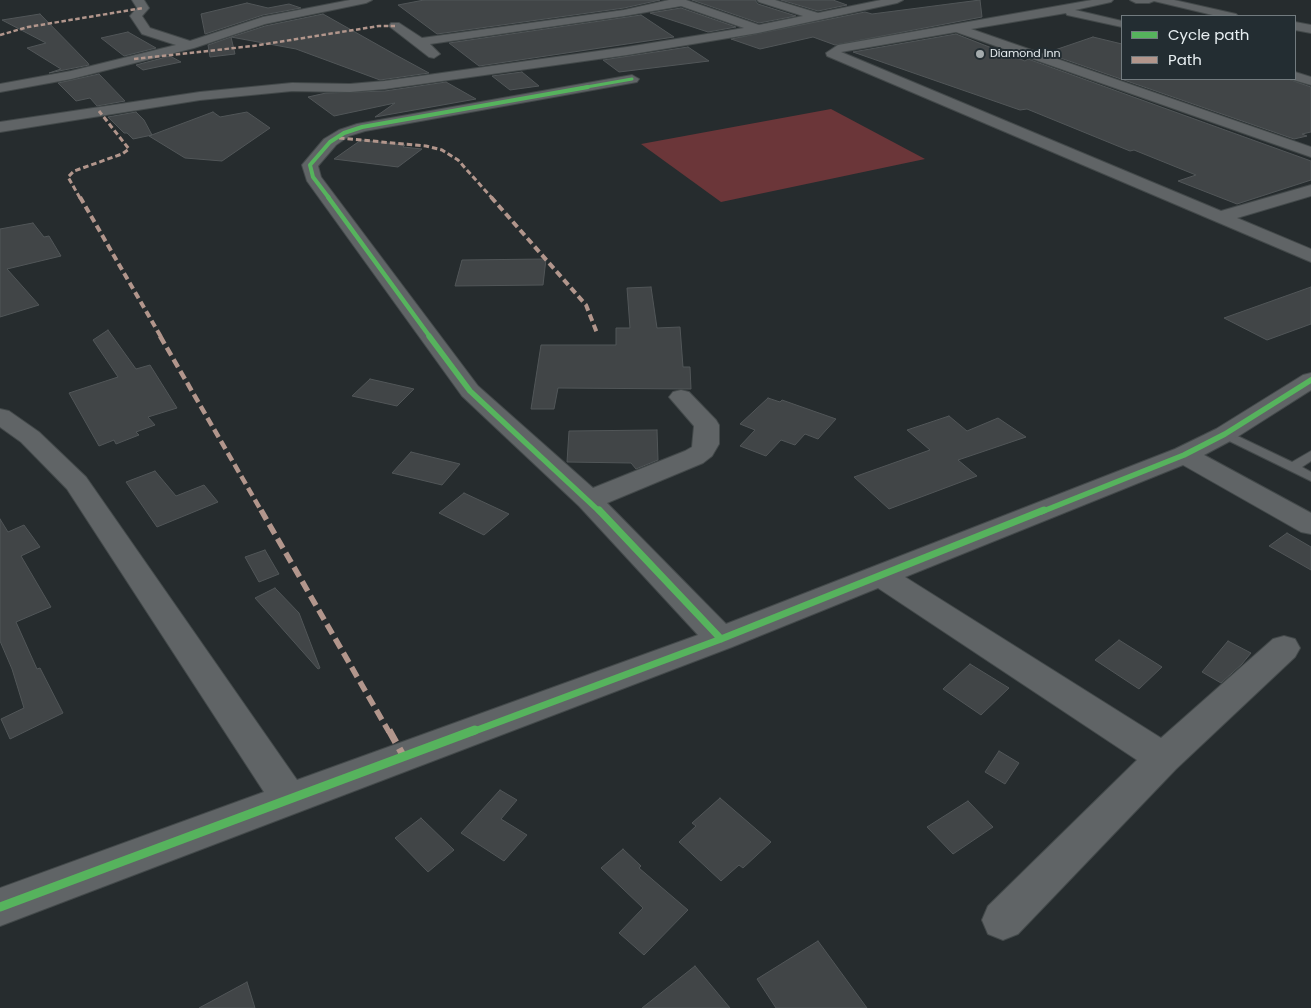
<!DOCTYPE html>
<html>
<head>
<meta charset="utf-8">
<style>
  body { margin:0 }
  #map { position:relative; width:1311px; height:1008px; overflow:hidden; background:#262c2e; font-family:Poppins,sans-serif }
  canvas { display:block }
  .legend { position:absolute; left:1121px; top:15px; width:175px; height:65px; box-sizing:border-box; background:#232d32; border:1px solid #727b7f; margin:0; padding:6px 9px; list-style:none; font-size:15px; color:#e8eff2 }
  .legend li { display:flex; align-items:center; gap:10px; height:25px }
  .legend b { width:25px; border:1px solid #727b7f }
</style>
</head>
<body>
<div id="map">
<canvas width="1311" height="1008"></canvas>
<ul class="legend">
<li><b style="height:6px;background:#56b35d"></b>Cycle path</li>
<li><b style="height:6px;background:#b2968c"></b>Path</li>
</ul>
</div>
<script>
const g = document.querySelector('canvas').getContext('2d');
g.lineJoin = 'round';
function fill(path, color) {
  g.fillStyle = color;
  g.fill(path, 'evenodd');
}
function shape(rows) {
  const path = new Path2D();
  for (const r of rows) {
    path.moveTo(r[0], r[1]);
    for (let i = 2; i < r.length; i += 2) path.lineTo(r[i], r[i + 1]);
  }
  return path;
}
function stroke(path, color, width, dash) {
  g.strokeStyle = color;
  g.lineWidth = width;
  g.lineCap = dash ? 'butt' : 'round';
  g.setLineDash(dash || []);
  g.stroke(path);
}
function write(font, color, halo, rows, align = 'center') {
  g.font = font + ' Poppins,sans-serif';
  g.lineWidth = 4;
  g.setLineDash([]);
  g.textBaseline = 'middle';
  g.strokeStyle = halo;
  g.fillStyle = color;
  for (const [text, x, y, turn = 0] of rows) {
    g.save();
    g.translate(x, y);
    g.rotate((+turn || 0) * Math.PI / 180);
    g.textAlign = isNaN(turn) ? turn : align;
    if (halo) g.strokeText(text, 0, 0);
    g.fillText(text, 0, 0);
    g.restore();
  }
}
const green = shape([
  [831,109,925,159,721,202,641,144]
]);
const building = shape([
  [424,0,660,0,624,8,437,34,398,5,424,0],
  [692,0,755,0,758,4,796,16,759,23,692,0],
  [781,0,833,0,847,5,818,11,781,0],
  [980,0,982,17,835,45,813,37,760,49,731,39,865,12,872,14,980,0],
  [247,3,268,8,289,4,301,8,263,15,205,34,201,14,247,3],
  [681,8,736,27,708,32,650,13,681,8],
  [40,14,88,63,89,65,49,73,61,69,27,48,46,43,2,20,40,14],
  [323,14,394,54,429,73,380,80,296,49,231,37,265,26,323,14],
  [641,15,674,37,479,66,449,43,641,15],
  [128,32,156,48,124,56,101,38,128,32],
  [956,34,1025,61,1028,59,1311,161,1311,180,1237,204,1178,181,1196,175,1134,150,1130,151,1027,109,1020,110,853,52,956,34],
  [231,37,235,54,210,57,208,45,231,37],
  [1093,37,1122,44,1122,79,1288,79,1311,87,1311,132,1302,134,1307,136,1294,139,1046,53,1093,37],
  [688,47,709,61,619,72,603,60,688,47],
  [170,56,181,62,143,70,136,65,170,56],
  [522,72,539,86,510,90,492,76,522,72],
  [99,74,125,101,97,106,90,98,76,101,58,83,99,74],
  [446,82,476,99,375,117,395,103,334,116,308,97,326,93,385,91,446,82],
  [136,112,144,120,152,135,133,139,127,133,124,133,108,117,136,112],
  [213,112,220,117,247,112,270,128,222,161,185,158,149,136,213,112],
  [361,140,405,145,403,147,422,149,398,167,334,159,361,140],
  [33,223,44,237,49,236,61,256,7,269,39,305,0,317,0,229,33,223],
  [546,259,543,285,455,286,462,260,546,259],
  [651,287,657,328,680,327,683,367,690,367,691,389,558,388,554,409,531,409,541,345,616,345,616,328,630,328,627,288,651,287],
  [1311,287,1311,324,1267,340,1224,318,1311,287],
  [108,330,136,369,150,365,177,408,148,417,155,425,136,432,139,435,116,444,114,440,99,446,69,393,118,377,93,340,108,330],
  [370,379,414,389,397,406,352,396,370,379],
  [768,398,780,402,782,400,836,419,818,439,805,434,795,445,781,440,766,456,740,446,755,430,740,424,768,398],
  [949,416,967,431,998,418,1026,437,958,460,977,476,889,509,854,477,930,450,907,430,949,416],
  [657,430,658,460,636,469,631,463,567,462,569,431,657,430],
  [411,452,460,464,442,485,392,473,411,452],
  [155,471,176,496,204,485,218,502,157,527,126,482,155,471],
  [464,493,509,514,484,535,439,513,464,493],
  [0,519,8,532,24,525,40,547,21,556,51,607,16,622,37,669,40,668,63,713,10,739,1,719,24,708,12,669,0,641,0,519],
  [1287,533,1311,547,1311,570,1269,546,1287,533],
  [265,550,279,574,259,582,245,557,265,550],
  [275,588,299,613,320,668,318,669,255,598,275,588],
  [1119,640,1162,667,1139,689,1095,660,1119,640],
  [1228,641,1251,653,1242,664,1221,683,1202,672,1228,641],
  [970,664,1009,688,981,715,943,689,970,664],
  [999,751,1019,763,1005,784,985,772,999,751],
  [500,790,517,800,501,819,527,835,504,861,461,833,500,790],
  [720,798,771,842,743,868,739,865,721,881,679,842,696,826,692,823,720,798],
  [968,801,993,827,953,854,927,827,968,801],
  [421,818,454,850,428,872,395,838,421,818],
  [623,849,641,866,639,868,688,910,644,955,619,933,643,908,601,868,623,849],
  [818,941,867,1008,776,1008,757,979,818,941],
  [695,966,730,1008,642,1008,695,966],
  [247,982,255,1008,199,1008,247,982]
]);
const lane = shape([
  [1225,430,1292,462,1311,451,1311,461,1302,467,1311,472,1311,481,1221,437,1219,434,1225,430]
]);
const street = shape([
  [132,0,144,0,149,8,142,16,150,28,190,41,263,17,350,0,372,0,366,3,265,24,194,48,71,79,0,92,0,84,71,71,176,45,142,34,130,16,137,8,132,0],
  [669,0,686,0,759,25,803,16,759,2,757,0,775,0,818,13,881,0,903,0,897,3,758,33,627,55,385,89,350,92,292,91,200,100,0,132,0,122,200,92,292,83,350,84,385,81,627,47,744,28,681,6,624,16,430,44,440,54,434,58,429,57,389,26,391,23,399,23,422,38,624,10,669,0],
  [1092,0,1113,0,1111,2,1075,10,1122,21,1122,27,1067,15,1066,13,971,29,1311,147,1311,157,956,32,841,52,1221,211,1311,185,1311,196,1237,218,1311,249,1311,262,827,56,826,53,838,45,1092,0],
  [1130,0,1174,0,1236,14,1238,16,1217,16,1154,1,1149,3,1136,3,1130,0],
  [1295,22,1311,25,1311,33,1295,30,1295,22],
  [1295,72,1311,77,1311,85,1290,79,1295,79,1295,72],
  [632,75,639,79,637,82,365,131,349,136,336,145,318,166,321,177,478,386,593,488,685,451,692,447,694,426,669,397,673,392,681,390,689,392,716,420,719,425,719,444,712,456,703,463,607,503,726,624,1175,449,1216,429,1303,375,1311,373,1311,390,1234,439,1204,455,1311,513,1311,534,1301,532,1183,465,905,577,1161,738,1273,639,1284,636,1295,639,1300,648,1295,657,1176,769,1018,934,1003,940,988,934,982,920,988,906,1137,760,878,588,732,647,0,926,0,888,264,792,67,489,21,442,0,427,0,409,9,411,39,432,86,477,297,780,698,635,579,506,462,396,307,181,302,165,324,139,339,130,357,124,632,75]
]);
const quietFar5 = shape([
  [0,35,28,27,143,8],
  [134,59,253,46,379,26,395,26]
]);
const quietFar4 = shape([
  [339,138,426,146,442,150,458,160,492,198],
  [80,198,68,177,74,171,122,154,129,149,99,111]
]);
const quietFar3 = shape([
  [80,197,161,337],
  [491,197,586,305,597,333]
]);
const quietFar2 = shape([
  [160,336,262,512]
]);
const quietFar1 = shape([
  [261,510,389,732]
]);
const quiet = shape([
  [389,730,404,757]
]);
const cyclewayFar5 = shape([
  [581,88,632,79]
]);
const cyclewayFar4 = shape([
  [329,198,313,177,310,165,330,142,344,133,362,127,588,87]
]);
const cyclewayFar3 = shape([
  [328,197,430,337]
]);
const cyclewayFar2 = shape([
  [429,336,470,391,600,512],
  [1041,512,1184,455,1225,434,1311,380]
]);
const cyclewayFar1 = shape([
  [599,510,721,639],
  [472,732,721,639,1044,510]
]);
const cycleway = shape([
  [0,907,475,730]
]);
const markers = [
  [980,54,5,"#a4abad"]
];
const farPoinames = [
  ["Diamond Inn",990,54]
];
fill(green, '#6b3639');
fill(building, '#414547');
stroke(building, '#515658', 1);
stroke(lane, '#43494a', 2);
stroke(street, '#43494a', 2);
fill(lane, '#606466');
fill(street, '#606466');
stroke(quietFar5, '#b2968c', 2.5, [4.5, 2.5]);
stroke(quietFar4, '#b2968c', 3, [5.5, 3]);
stroke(quietFar3, '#b2968c', 4, [7, 4]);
stroke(quietFar2, '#b2968c', 4.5, [9, 4.5]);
stroke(quietFar1, '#b2968c', 5.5, [11, 5.5]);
stroke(quiet, '#b2968c', 7, [14, 7]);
stroke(cyclewayFar5, '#56b35d', 3);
stroke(cyclewayFar4, '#56b35d', 4);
stroke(cyclewayFar3, '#56b35d', 4.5);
stroke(cyclewayFar2, '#56b35d', 5.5);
stroke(cyclewayFar1, '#56b35d', 7);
stroke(cycleway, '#56b35d', 9);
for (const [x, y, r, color] of markers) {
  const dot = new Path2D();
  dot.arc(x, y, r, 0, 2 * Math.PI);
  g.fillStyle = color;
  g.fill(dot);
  stroke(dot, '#232d32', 2);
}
write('11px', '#e8eff2', '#232d32', farPoinames, 'left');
</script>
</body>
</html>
